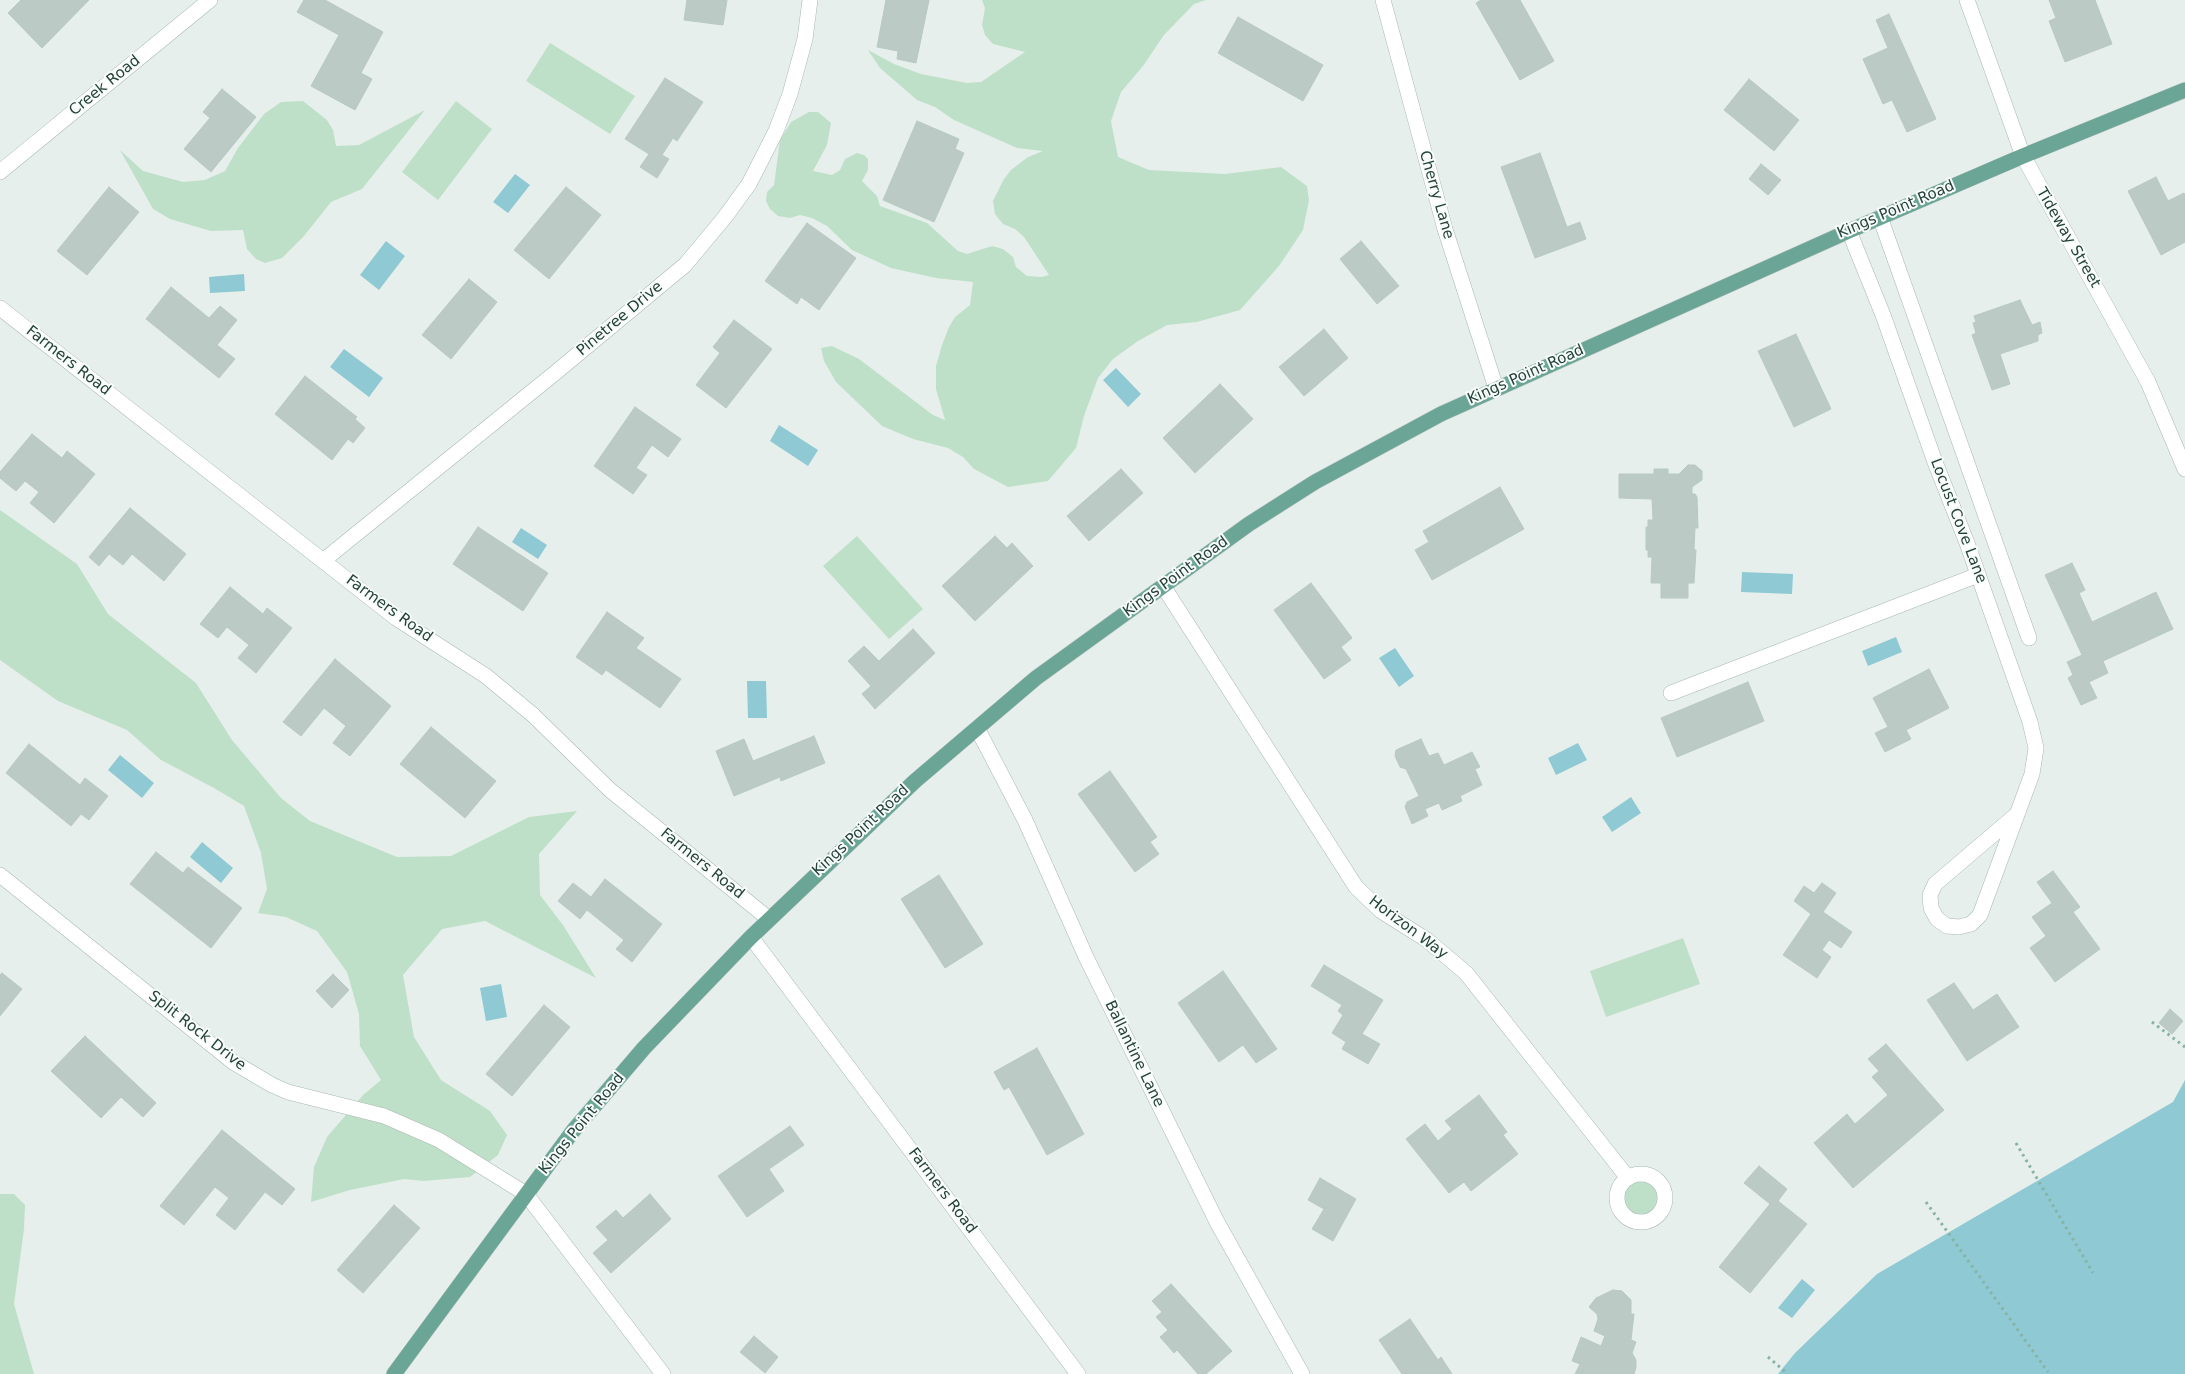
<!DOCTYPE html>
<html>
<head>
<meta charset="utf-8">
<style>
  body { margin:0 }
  canvas { display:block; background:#e6efeb }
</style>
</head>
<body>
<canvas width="2185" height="1374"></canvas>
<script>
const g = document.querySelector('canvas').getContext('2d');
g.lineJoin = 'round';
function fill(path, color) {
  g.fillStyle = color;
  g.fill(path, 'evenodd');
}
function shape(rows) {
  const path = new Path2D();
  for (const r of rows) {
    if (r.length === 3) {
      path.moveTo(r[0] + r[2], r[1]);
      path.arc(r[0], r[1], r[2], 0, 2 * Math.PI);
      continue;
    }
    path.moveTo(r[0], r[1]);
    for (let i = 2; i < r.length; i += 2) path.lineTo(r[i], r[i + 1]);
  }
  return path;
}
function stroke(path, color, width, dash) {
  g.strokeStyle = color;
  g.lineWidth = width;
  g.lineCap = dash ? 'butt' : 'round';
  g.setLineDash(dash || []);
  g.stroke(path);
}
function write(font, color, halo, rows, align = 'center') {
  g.font = font + ' "DejaVu Sans",sans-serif';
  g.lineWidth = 4;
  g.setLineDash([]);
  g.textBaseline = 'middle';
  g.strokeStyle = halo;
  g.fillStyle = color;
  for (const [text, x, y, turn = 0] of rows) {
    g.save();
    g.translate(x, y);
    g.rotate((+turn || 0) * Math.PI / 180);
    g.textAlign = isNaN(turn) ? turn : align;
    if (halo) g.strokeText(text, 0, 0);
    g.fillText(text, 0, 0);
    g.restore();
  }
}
const green = shape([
  [982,0,1206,0,1194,4,1164,35,1143,66,1121,92,1111,121,1118,157,1149,170,1225,174,1281,167,1307,186,1309,200,1303,230,1279,266,1240,310,1197,322,1167,325,1138,341,1113,359,1098,378,1084,416,1076,448,1048,481,1008,487,974,469,963,457,948,448,913,439,882,426,836,382,824,361,821,348,832,346,859,359,933,415,945,420,936,389,936,366,942,345,949,327,955,317,970,305,973,282,936,278,891,268,852,250,827,226,812,218,800,215,790,218,778,216,770,209,766,201,767,192,774,185,780,140,791,122,809,112,818,112,831,123,827,145,813,171,832,175,840,170,845,159,857,153,864,155,868,159,868,170,862,181,877,196,880,206,927,223,958,251,967,254,992,246,1003,249,1013,257,1016,267,1027,276,1042,277,1049,275,1024,237,1015,229,1003,224,995,214,993,201,1004,179,1011,170,1028,157,1043,151,1017,148,954,120,935,107,917,100,880,68,868,50,894,64,921,74,967,83,981,82,1025,52,993,44,985,35,982,25,985,8],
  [550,43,635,96,610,134,526,81],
  [303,101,327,120,333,130,336,146,359,145,425,110,362,189,331,202,304,236,282,258,265,263,256,259,247,249,243,230,211,231,170,219,153,209,120,150,143,171,183,182,205,180,225,171,238,148,264,114,281,102],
  [456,101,492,129,438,200,402,172],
  [0,510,77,564,108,614,196,683,232,740,281,798,310,821,397,857,451,856,529,817,577,811,539,854,540,895,563,925,596,978,485,921,442,929,403,975,414,1037,441,1080,490,1111,507,1135,498,1155,470,1177,423,1181,404,1179,350,1190,311,1202,314,1167,327,1137,363,1095,381,1080,360,1046,359,1014,347,972,317,931,286,917,258,913,267,889,261,853,244,806,214,788,161,760,127,730,58,701,0,660],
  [857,536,923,609,889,639,823,566],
  [1683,938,1700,984,1606,1017,1590,971],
  [1641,1198,17],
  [0,1194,14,1194,25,1205,24,1229,14,1304,34,1374,0,1374]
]);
const water = shape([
  [515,174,530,185,508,213,493,202],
  [386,241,405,256,379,290,360,275],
  [244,274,245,291,210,293,209,277],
  [344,349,383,378,369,397,330,367],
  [1116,368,1141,394,1128,407,1103,380],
  [779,425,818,450,808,466,770,441],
  [521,528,547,545,538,559,512,542],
  [1742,572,1793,574,1792,594,1741,592],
  [1896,637,1902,652,1868,666,1862,651],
  [1395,648,1414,676,1399,687,1379,658],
  [747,681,766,681,767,718,748,718],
  [1578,743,1587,760,1556,775,1548,758],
  [120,755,154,783,142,798,108,770],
  [1631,797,1641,813,1612,832,1602,817],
  [202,842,233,868,221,883,190,857],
  [501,984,507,1017,486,1021,480,988],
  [2185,1080,2185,1374,1778,1374,1795,1353,1877,1274,2173,1102],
  [1802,1279,1815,1290,1792,1318,1778,1308]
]);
const building = shape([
  [21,0,89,0,42,48,8,13,21,0],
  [304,0,325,0,383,32,361,73,372,79,355,110,311,86,339,35,297,12,304,0],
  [687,0,727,0,723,25,684,20,687,0],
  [886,0,929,0,916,63,897,59,898,51,877,47,886,0],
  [1481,0,1520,0,1554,61,1520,80,1476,3,1481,0],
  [2049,0,2095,0,2112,44,2065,62,2049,21,2056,18,2049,0],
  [1889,14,1936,119,1907,132,1892,100,1883,104,1863,59,1888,48,1876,20,1889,14],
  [1238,17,1323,65,1303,101,1218,53,1238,17],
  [665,78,703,102,677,141,673,138,662,155,669,159,657,178,640,167,649,154,625,139,665,78],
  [1749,79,1799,120,1774,151,1724,110,1749,79],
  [222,89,256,117,211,172,184,149,210,118,203,112,222,89],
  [917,121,959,139,955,149,964,153,934,222,883,200,917,121],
  [1540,153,1567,227,1580,222,1586,239,1535,258,1501,167,1540,153],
  [1761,164,1781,180,1768,195,1749,179,1761,164],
  [2156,177,2168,201,2184,193,2185,195,2185,242,2161,255,2128,191,2156,177],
  [109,187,139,212,87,275,57,251,109,187],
  [566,187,601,215,549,279,514,250,566,187],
  [807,223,856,258,819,310,801,297,797,304,765,281,807,223],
  [1361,241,1399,286,1377,304,1340,259,1361,241],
  [469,279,497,302,451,359,422,335,469,279],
  [171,287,209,318,220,306,237,320,217,345,235,359,219,378,146,319,171,287],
  [2020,300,2032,325,2040,322,2042,333,2038,335,2038,341,2000,354,2010,384,1992,390,1972,335,1976,333,1973,323,1976,322,1974,316,2020,300],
  [734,320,772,349,726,408,696,385,720,353,713,347,734,320],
  [1324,329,1348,358,1304,396,1279,367,1324,329],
  [1796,334,1831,409,1794,427,1758,351,1796,334],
  [305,376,357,417,355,419,365,428,353,443,348,439,332,460,275,414,305,376],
  [1220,384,1253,419,1195,473,1163,438,1220,384],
  [635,407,681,439,668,457,652,445,636,468,647,475,633,494,594,466,635,407],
  [32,434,62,458,67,451,95,474,54,523,30,503,39,492,25,481,16,491,0,478,0,472,32,434],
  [1688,465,1695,465,1702,471,1702,480,1692,487,1692,494,1695,494,1697,497,1698,528,1695,528,1694,550,1696,550,1694,583,1688,583,1688,598,1661,598,1661,583,1651,583,1652,557,1648,557,1648,550,1646,550,1646,527,1648,527,1648,520,1653,520,1652,499,1619,498,1619,474,1654,474,1654,469,1668,469,1668,474,1679,474,1688,465],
  [1121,469,1143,493,1089,541,1067,516,1121,469],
  [1500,487,1524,529,1432,580,1415,550,1429,542,1423,531,1500,487],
  [130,508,186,554,164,581,132,554,123,565,109,554,99,566,89,557,130,508],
  [478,527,548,573,523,611,453,564,478,527],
  [995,536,1007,548,1012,543,1033,566,975,621,942,586,995,536],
  [2072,563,2085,590,2079,593,2092,622,2156,592,2173,629,2103,661,2108,673,2089,682,2097,698,2081,705,2068,678,2073,675,2067,662,2082,655,2045,575,2072,563],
  [1311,583,1352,638,1341,647,1351,660,1324,679,1274,610,1311,583],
  [230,587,263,614,267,608,292,628,256,673,238,658,249,645,227,627,218,638,200,624,230,587],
  [607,612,644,638,636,648,681,679,660,708,606,670,602,675,576,657,607,612],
  [913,629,935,653,875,709,862,694,871,686,848,661,864,646,879,661,913,629],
  [335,659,391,706,350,756,333,743,346,726,324,708,301,736,283,722,335,659],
  [1929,669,1949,708,1906,730,1911,739,1885,752,1875,733,1888,727,1873,698,1929,669],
  [1748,682,1764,721,1677,757,1661,718,1748,682],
  [431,727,496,781,465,818,400,764,431,727],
  [814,736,825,763,781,781,780,777,734,796,716,751,744,739,753,761,814,736],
  [1421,739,1429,756,1438,753,1444,765,1472,752,1480,767,1475,769,1482,785,1460,796,1462,801,1442,810,1439,803,1425,809,1428,816,1412,824,1405,807,1407,802,1419,796,1406,769,1400,767,1395,756,1396,750,1421,739],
  [29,744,80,785,85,778,108,796,89,820,81,814,71,826,6,773,29,744],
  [1110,771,1157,837,1150,842,1159,854,1135,872,1078,794,1110,771],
  [156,852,183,873,188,867,242,908,211,948,130,884,156,852],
  [2053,871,2080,907,2073,912,2100,949,2055,982,2030,948,2046,936,2032,917,2052,903,2037,882,2053,871],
  [939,875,983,944,945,968,901,899,939,875],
  [605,879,662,924,632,962,616,949,624,940,587,910,580,919,558,901,573,883,591,897,605,879],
  [1822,883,1836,893,1823,912,1852,932,1841,948,1829,940,1822,950,1831,957,1817,978,1783,955,1811,914,1794,901,1804,886,1814,893,1822,883],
  [1324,965,1383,1000,1362,1034,1380,1044,1368,1064,1342,1049,1346,1042,1332,1033,1343,1015,1338,1011,1342,1005,1311,986,1324,965],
  [1223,971,1277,1049,1256,1063,1243,1045,1219,1062,1178,1003,1223,971],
  [2,973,22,989,0,1016,0,975,2,973],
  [333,974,349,990,332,1008,316,991,333,974],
  [1954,983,1973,1010,1997,994,2019,1027,1967,1061,1927,1000,1954,983],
  [544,1005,570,1027,512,1096,486,1074,544,1005],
  [2170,1009,2183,1021,2172,1034,2159,1023,2170,1009],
  [85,1036,156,1103,143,1117,121,1097,101,1118,51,1071,85,1036],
  [1886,1044,1944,1110,1853,1188,1814,1143,1847,1114,1855,1124,1888,1095,1872,1077,1879,1071,1868,1059,1886,1044],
  [1037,1048,1084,1134,1047,1155,1009,1087,1004,1090,994,1072,1037,1048],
  [1479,1095,1507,1132,1503,1135,1518,1154,1471,1191,1464,1182,1449,1193,1406,1139,1425,1124,1438,1141,1452,1129,1445,1121,1479,1095],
  [790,1126,804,1145,769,1169,784,1191,747,1217,718,1176,790,1126],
  [222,1130,295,1189,282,1205,265,1192,235,1230,216,1215,229,1198,215,1187,184,1225,160,1206,222,1130],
  [1759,1166,1787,1189,1778,1201,1807,1224,1750,1293,1719,1267,1770,1204,1744,1183,1759,1166],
  [1320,1178,1356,1199,1333,1241,1312,1229,1324,1209,1308,1200,1320,1178],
  [650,1194,671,1219,611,1273,593,1253,608,1240,596,1227,616,1210,623,1218,650,1194],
  [394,1205,420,1228,363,1293,337,1270,394,1205],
  [1171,1284,1232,1351,1206,1374,1198,1374,1177,1350,1174,1353,1160,1337,1168,1330,1156,1317,1162,1312,1152,1301,1171,1284],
  [1613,1290,1622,1291,1631,1300,1631,1314,1634,1314,1631,1340,1636,1342,1632,1353,1636,1360,1636,1367,1634,1374,1575,1374,1580,1364,1572,1361,1581,1337,1601,1346,1605,1336,1594,1331,1598,1319,1597,1314,1589,1307,1596,1298,1613,1290],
  [1410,1319,1438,1360,1441,1357,1452,1374,1402,1374,1379,1340,1410,1319],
  [754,1336,778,1357,765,1373,740,1352,754,1336]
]);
const path = shape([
  [2152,1022,2185,1047],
  [2016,1143,2093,1273],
  [1926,1202,2048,1372],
  [1768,1357,1788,1374]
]);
const minor = shape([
  [1383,0,1445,229,1496,388],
  [1967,0,2023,156,2148,382,2185,469],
  [0,172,210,0],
  [1880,217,2029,638],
  [1849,231,1883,315,1935,462,1967,543,2030,722,2036,748,2032,774,1980,915,1971,924,1959,927,1947,926,1937,919,1931,908,1930,895,1935,884,2016,815],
  [0,308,396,618,486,676,533,715,610,790,769,919],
  [324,560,555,373,685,265,725,217,749,184,776,131,790,94,805,39,810,0],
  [1163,586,1356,887,1381,911,1427,940,1466,973,1628,1178],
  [1671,693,1978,575],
  [977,728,1025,820,1086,957,1217,1222,1302,1374],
  [0,875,233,1062,272,1085,288,1092,384,1116,439,1140,526,1194,663,1374],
  [751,937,1078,1374],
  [1641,1198,24]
]);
const major = shape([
  [394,1374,573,1131,644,1048,751,937,915,781,1036,678,1249,524,1315,482,1441,414,1849,231,2023,156,2185,90]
]);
const streetNames = [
  ["Creek Road",105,86,-39],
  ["Cherry Lane",1436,195,74],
  ["Kings Point Road",1896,210,-23],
  ["Tideway Street",2068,238,60],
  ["Pinetree Drive",620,319,-40],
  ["Farmers Road",68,361,38],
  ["Kings Point Road",1526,375,-24],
  ["Locust Cove Lane",1958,521,69],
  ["Kings Point Road",1176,577,-36],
  ["Farmers Road",389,609,36],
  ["Kings Point Road",861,831,-43],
  ["Farmers Road",702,864,39],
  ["Horizon Way",1408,928,37],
  ["Split Rock Drive",197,1031,38],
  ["Ballantine Lane",1134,1054,64],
  ["Kings Point Road",582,1124,-51],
  ["Farmers Road",942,1191,53]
];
fill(green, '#bfe0c8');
fill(water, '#8ec9d4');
fill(building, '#bbcac4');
stroke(building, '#b8c9c2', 1);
stroke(minor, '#a8b8b2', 16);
stroke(major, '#c2cac8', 16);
stroke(path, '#86b3a5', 3, [2.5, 4]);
stroke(minor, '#fff', 15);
stroke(major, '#6aa596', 15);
write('15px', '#24423a', '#f7fbf9', streetNames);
</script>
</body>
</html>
